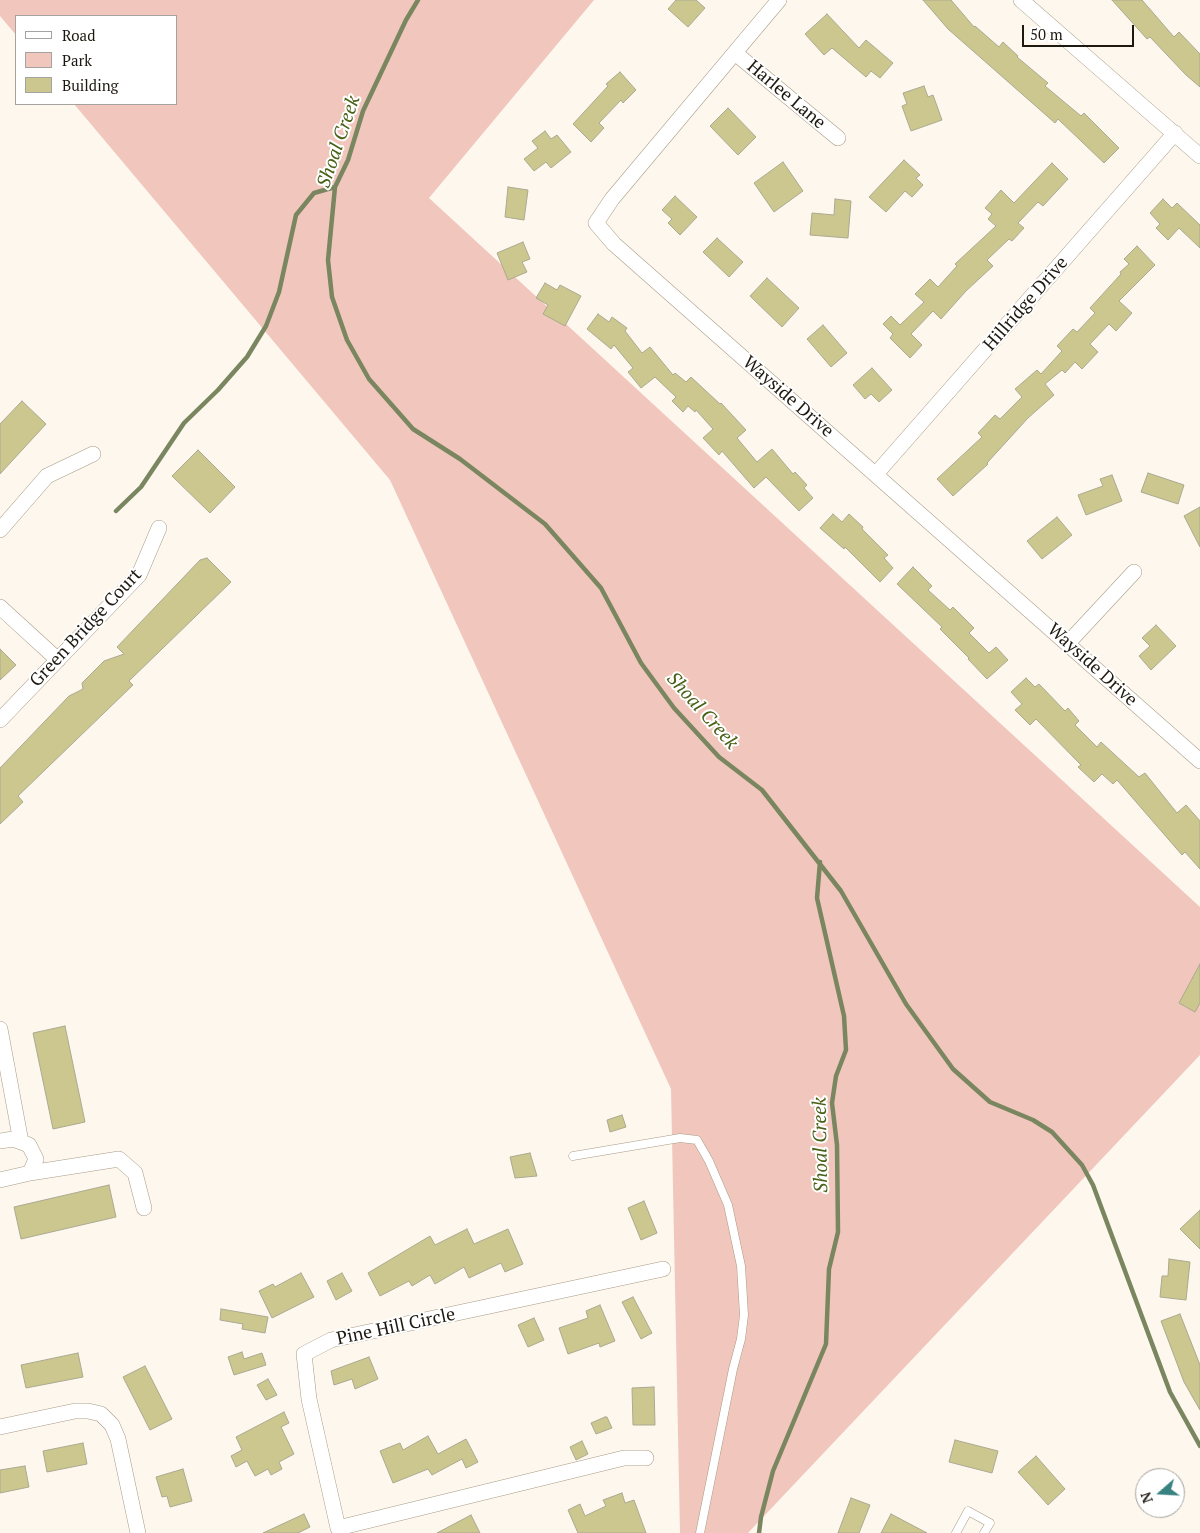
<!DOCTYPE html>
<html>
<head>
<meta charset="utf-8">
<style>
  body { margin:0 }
  #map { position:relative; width:1200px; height:1533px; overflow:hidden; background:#fdf7ee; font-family:"PT Serif",serif }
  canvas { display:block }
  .legend { position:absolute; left:15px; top:15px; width:162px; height:90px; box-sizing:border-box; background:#fff; border:1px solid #a5a39f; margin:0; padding:6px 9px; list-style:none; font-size:15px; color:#1e1910 }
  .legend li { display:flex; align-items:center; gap:10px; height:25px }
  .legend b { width:25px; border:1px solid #a5a39f }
  .north { position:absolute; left:1135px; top:1468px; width:50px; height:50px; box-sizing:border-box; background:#fff; border:1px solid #a5a39f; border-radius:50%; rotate:251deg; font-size:14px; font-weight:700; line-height:20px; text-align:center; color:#1e1910 }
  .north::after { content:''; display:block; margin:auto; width:18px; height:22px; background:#398282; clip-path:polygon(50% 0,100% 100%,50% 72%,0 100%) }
  .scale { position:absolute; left:1022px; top:25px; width:112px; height:22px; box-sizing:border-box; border:2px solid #1e1910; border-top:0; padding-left:6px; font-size:15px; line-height:18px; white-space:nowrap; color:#1e1910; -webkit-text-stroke:4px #fff; paint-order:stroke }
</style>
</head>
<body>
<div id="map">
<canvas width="1200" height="1533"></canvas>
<ul class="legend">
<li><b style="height:6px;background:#fff"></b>Road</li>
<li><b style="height:14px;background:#f1c7bd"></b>Park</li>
<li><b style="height:14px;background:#ccc78f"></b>Building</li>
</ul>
<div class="north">N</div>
<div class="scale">50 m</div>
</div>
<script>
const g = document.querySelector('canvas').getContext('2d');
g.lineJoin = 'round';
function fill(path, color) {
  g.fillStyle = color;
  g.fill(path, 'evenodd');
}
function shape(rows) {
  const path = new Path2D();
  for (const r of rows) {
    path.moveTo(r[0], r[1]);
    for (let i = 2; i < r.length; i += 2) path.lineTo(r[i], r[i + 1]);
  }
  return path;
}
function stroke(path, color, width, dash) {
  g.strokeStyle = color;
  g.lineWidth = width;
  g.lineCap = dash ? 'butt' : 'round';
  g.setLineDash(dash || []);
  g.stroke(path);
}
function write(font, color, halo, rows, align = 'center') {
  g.font = font + ' "PT Serif",serif';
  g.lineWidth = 4;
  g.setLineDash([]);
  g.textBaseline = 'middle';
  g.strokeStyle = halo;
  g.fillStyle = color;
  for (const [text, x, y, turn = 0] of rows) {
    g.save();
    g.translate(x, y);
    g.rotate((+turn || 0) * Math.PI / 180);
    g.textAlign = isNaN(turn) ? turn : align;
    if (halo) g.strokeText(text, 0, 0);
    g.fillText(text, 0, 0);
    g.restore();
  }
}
const green = shape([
  [0,0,594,0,429,198,1200,907,1200,1055,748,1533,680,1533,671,1089,390,480,74,104,176,104,176,16,16,16,16,35,0,16]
]);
const stream = shape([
  [418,0,406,20,363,111,348,160,335,187,328,260,332,297,347,340,369,379,413,429,460,459,545,524,601,588,641,663,674,708,719,757,762,790,841,891,906,1004,953,1069,990,1102,1033,1120,1052,1132,1082,1165,1093,1185,1170,1392,1200,1446],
  [116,511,141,487,184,423,218,390,247,357,266,326,279,292,296,215,314,193,335,187],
  [759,1533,761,1517,773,1471,826,1344,829,1269,838,1232,837,1145,832,1103,836,1076,846,1050,844,1016,817,898,820,862]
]);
const building = shape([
  [676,0,696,0,705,8,688,27,668,9,676,0],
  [923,0,951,0,974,27,975,26,999,47,1003,42,1018,56,1017,57,1048,83,1045,86,1081,116,1084,113,1119,148,1104,163,1058,119,1055,123,948,29,923,0],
  [1112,0,1142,0,1174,37,1179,32,1200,54,1200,87,1186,75,1150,37,1147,39,1112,0],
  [827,14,859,48,866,40,893,63,880,78,871,71,866,77,832,48,824,55,805,34,827,14],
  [620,72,636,90,623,103,621,100,599,123,604,128,591,142,573,124,608,86,606,84,620,72],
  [924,86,928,97,933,95,942,120,911,131,902,106,907,104,903,93,924,86],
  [728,108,756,137,738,155,710,126,728,108],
  [545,131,551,139,557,135,571,152,551,168,546,162,534,171,524,159,538,148,532,141,545,131],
  [904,160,920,175,916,178,923,185,912,197,905,191,886,212,869,197,904,160],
  [783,162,803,191,774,212,754,183,783,162],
  [1052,163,1068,179,1043,206,1038,202,1018,223,1024,228,1012,241,1009,239,987,260,993,266,966,291,941,319,933,311,911,334,922,345,910,358,890,338,893,334,883,324,891,316,900,325,924,302,915,294,930,279,938,287,957,266,955,264,996,226,988,219,992,214,985,208,1001,190,1014,203,1052,163],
  [508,187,528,190,524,220,505,217,508,187],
  [675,196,697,217,680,235,668,223,672,219,662,210,675,196],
  [835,199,851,201,848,238,810,235,812,213,834,215,835,199],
  [1163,199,1172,208,1177,203,1200,225,1200,248,1179,228,1168,240,1156,228,1160,224,1150,213,1163,199],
  [717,238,743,262,729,277,703,252,717,238],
  [523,242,530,259,522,262,527,272,508,280,497,253,523,242],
  [1137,246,1155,265,1119,301,1132,313,1116,331,1109,324,1090,344,1098,352,1082,369,1075,362,1065,373,1062,370,1045,384,1054,395,1028,418,987,463,988,464,953,496,937,479,982,437,978,433,995,415,1000,419,1022,397,1015,389,1037,370,1041,374,1062,351,1057,346,1073,329,1077,332,1095,313,1090,308,1121,274,1120,272,1129,264,1124,259,1137,246],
  [767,278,799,308,782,327,750,296,767,278],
  [545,283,557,290,560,285,581,296,565,326,543,314,548,305,536,298,545,283],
  [598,314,609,322,612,317,627,328,625,331,642,353,650,347,673,375,675,373,686,382,691,377,720,404,721,403,746,430,737,438,757,462,772,449,793,474,795,472,807,485,804,488,813,498,799,511,766,477,754,488,722,451,719,455,703,438,713,429,696,410,695,412,688,406,683,412,672,401,676,397,655,377,641,388,628,372,633,368,614,345,611,349,587,329,598,314],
  [823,325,847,353,831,367,807,339,823,325],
  [872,368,892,390,879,402,871,394,865,399,853,385,872,368],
  [22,401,46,424,0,474,0,424,22,401],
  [198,450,235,487,210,513,172,476,198,450],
  [1148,473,1184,485,1178,504,1141,492,1148,473],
  [1112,475,1122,501,1086,515,1078,495,1103,486,1100,479,1112,475],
  [1200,507,1200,547,1184,516,1200,507],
  [833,514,842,522,849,514,863,527,862,529,888,555,884,558,893,568,880,582,845,547,844,549,820,528,833,514],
  [1057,517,1072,535,1042,559,1027,541,1057,517],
  [207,558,231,582,129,681,133,685,18,796,23,802,0,824,0,768,69,696,83,689,82,683,104,661,124,654,117,647,200,560,207,558],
  [913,567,932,586,928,590,950,610,953,607,974,628,969,633,989,653,996,647,1008,660,987,679,968,659,969,658,940,629,942,627,897,584,913,567],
  [1156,625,1176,646,1151,670,1139,656,1150,646,1142,638,1156,625],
  [0,649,16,665,0,680,0,649],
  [1026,678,1035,687,1039,684,1065,711,1068,708,1079,721,1075,725,1097,747,1101,742,1139,777,1145,773,1177,813,1186,805,1200,821,1200,869,1185,852,1182,855,1117,780,1113,784,1102,774,1094,782,1078,767,1081,765,1036,719,1030,725,1015,710,1022,704,1011,692,1026,678],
  [1200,964,1200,1003,1195,1012,1179,1003,1200,964],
  [65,1026,85,1122,53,1129,33,1033,65,1026],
  [622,1115,626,1127,610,1132,607,1120,622,1115],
  [530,1153,537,1176,515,1178,510,1157,530,1153],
  [109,1185,116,1217,21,1239,14,1207,109,1185],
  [644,1201,657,1233,641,1240,628,1208,644,1201],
  [1200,1210,1200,1249,1180,1229,1200,1210],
  [467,1229,474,1244,508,1229,523,1264,505,1272,501,1263,469,1278,464,1267,435,1284,430,1275,412,1286,409,1281,380,1296,368,1273,430,1236,435,1245,467,1229],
  [1169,1259,1190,1262,1186,1300,1160,1297,1162,1276,1168,1276,1169,1259],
  [301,1273,314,1297,272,1318,259,1291,273,1284,275,1287,301,1273],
  [342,1273,352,1291,336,1300,327,1281,342,1273],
  [633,1297,652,1333,641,1339,622,1302,633,1297],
  [600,1305,615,1341,600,1347,599,1343,568,1354,559,1328,588,1318,586,1311,600,1305],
  [221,1309,268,1317,265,1333,242,1329,243,1324,220,1320,221,1309],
  [1180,1314,1200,1365,1200,1410,1184,1382,1161,1321,1180,1314],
  [534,1318,544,1340,528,1347,518,1325,534,1318],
  [242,1352,244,1359,262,1353,266,1365,234,1375,228,1357,242,1352],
  [78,1353,83,1377,26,1388,21,1365,78,1353],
  [369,1357,378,1379,355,1389,352,1379,334,1385,331,1371,369,1357],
  [145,1366,172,1419,150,1430,123,1377,145,1366],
  [268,1379,277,1395,266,1400,257,1385,268,1379],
  [654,1387,655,1425,633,1425,632,1388,654,1387],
  [284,1412,289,1423,281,1427,294,1454,279,1462,282,1469,271,1475,268,1469,255,1476,247,1461,236,1467,231,1456,242,1450,236,1437,284,1412],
  [605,1417,607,1417,612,1428,596,1434,591,1423,605,1417],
  [428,1436,438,1454,466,1439,478,1462,466,1468,462,1459,432,1475,428,1469,393,1483,380,1451,400,1443,403,1450,428,1436],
  [955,1440,998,1451,992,1473,949,1462,955,1440],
  [582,1441,588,1454,576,1460,570,1447,582,1441],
  [83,1443,87,1464,47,1472,43,1451,83,1443],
  [1036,1456,1065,1489,1048,1505,1018,1472,1036,1456],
  [25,1466,29,1487,0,1493,0,1470,25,1466],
  [183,1469,192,1501,170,1507,167,1496,162,1497,156,1477,183,1469],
  [622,1493,625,1503,634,1500,646,1533,578,1533,568,1510,580,1504,585,1516,606,1506,603,1500,622,1493],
  [851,1498,870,1505,859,1533,838,1533,851,1498],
  [304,1514,310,1527,298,1533,263,1533,304,1514],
  [891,1514,927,1533,881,1533,891,1514],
  [471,1515,480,1533,437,1533,471,1515]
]);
const lane = shape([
  [573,1156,680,1138,697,1140,709,1161,728,1205,741,1266,744,1315,741,1339,733,1369,700,1533],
  [956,1533,968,1511,990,1523,984,1533]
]);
const street = shape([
  [779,0,612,199,596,223,614,244,1200,761],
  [1021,0,1200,156],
  [735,53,838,138],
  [876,474,1175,133],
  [0,530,47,476,93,454],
  [0,607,58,660],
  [1068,643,1134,572],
  [0,720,139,575,159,528],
  [0,1029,21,1142],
  [0,1141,13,1139,29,1145,36,1159,30,1173,0,1180],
  [30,1173,119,1159,135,1173,144,1208],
  [0,1427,75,1411,88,1411,101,1414,112,1425,118,1439,138,1533],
  [646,1458,624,1458,338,1528,309,1399,304,1354,331,1340,663,1269]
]);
const streetNames = [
  ["Harlee Lane",786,95,40],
  ["Hillridge Drive",1026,304,-49],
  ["Wayside Drive",788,397,41],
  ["Green Bridge Court",86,628,-47],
  ["Wayside Drive",1092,665,42],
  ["Pine Hill Circle",396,1327,-12]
];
const waterNames = [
  ["Shoal Creek",339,142,-71],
  ["Shoal Creek",702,711,48],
  ["Shoal Creek",821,1145,-91]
];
fill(green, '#f1c7bd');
stroke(stream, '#7a8660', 4.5);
fill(building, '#ccc78f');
stroke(building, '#aba990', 1);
stroke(lane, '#a99c86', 9);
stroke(street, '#a99c86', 16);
stroke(lane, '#fff', 8);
stroke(street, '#fff', 15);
write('18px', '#1e1910', '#fff', streetNames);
write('italic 19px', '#486117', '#fff', waterNames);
</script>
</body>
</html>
